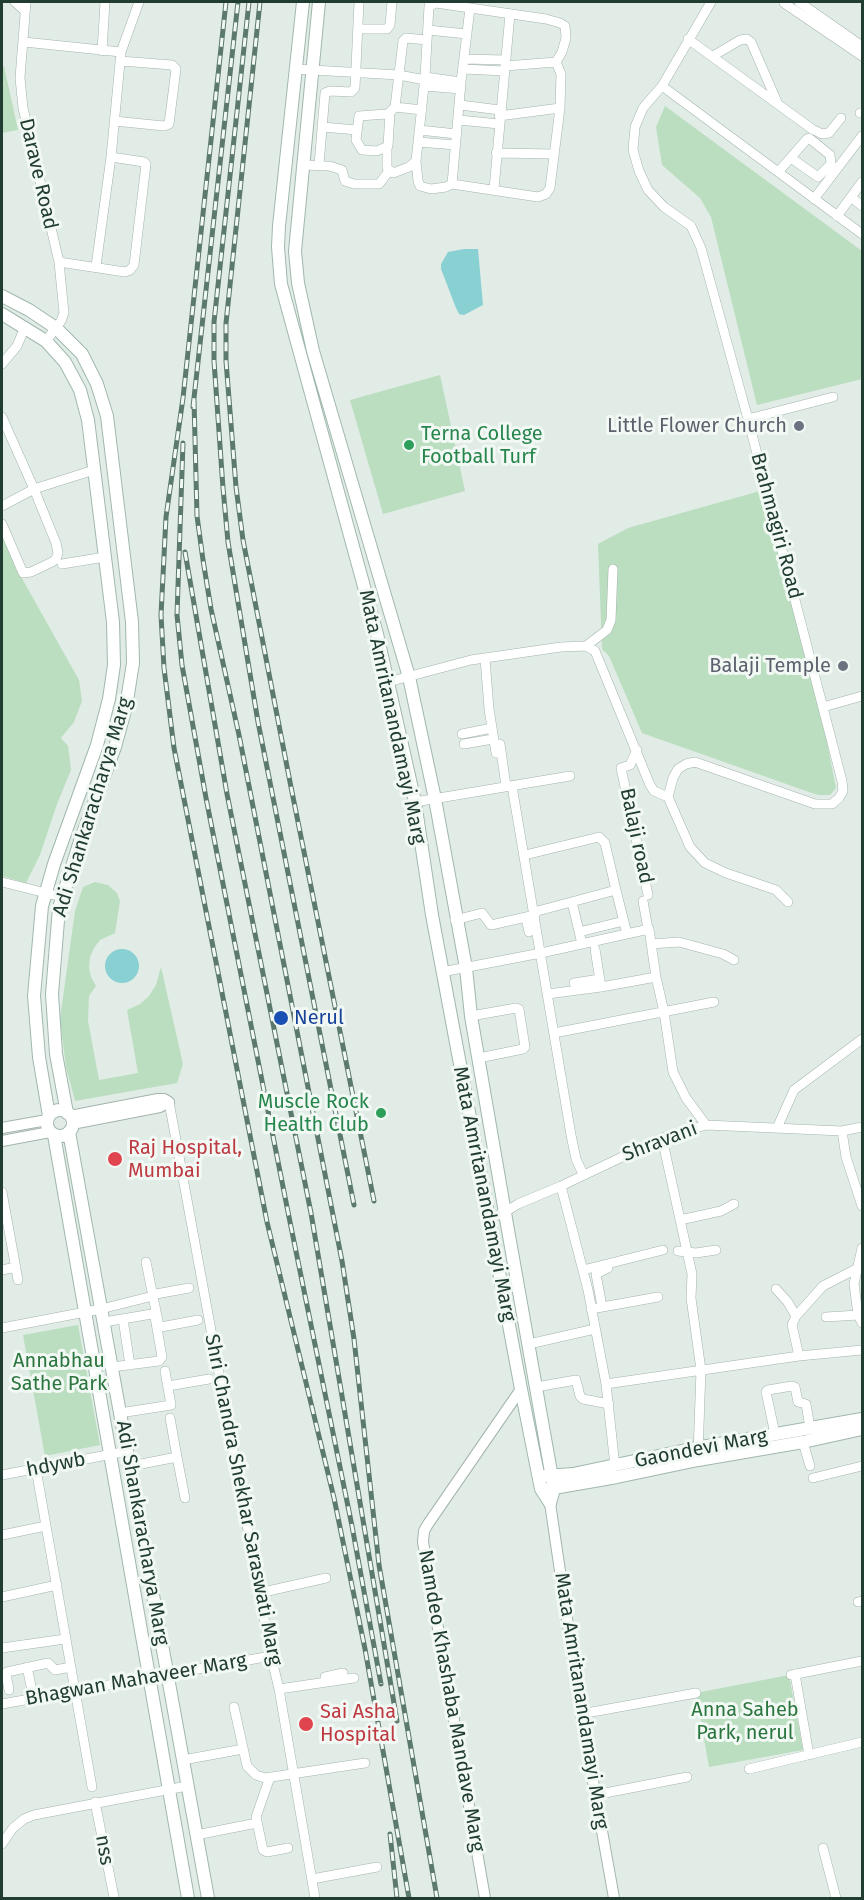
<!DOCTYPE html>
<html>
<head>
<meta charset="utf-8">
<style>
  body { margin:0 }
  #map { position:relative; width:864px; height:1900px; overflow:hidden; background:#e1ece6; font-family:"Fira Sans",sans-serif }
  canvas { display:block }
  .frame { position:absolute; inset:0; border:3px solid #213d32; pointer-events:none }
</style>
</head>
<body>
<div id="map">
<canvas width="864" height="1900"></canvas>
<div class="frame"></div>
</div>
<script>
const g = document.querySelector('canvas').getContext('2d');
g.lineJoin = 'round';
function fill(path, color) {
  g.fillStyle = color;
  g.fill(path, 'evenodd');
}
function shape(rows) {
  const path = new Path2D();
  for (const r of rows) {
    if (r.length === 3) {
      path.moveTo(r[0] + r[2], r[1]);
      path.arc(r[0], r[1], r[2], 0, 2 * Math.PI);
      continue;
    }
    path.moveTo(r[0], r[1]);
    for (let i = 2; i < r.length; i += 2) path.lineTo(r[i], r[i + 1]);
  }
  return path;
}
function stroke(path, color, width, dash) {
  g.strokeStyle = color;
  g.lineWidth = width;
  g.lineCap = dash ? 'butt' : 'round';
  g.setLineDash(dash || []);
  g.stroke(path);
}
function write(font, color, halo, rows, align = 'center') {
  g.font = font + ' "Fira Sans",sans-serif';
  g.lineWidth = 6;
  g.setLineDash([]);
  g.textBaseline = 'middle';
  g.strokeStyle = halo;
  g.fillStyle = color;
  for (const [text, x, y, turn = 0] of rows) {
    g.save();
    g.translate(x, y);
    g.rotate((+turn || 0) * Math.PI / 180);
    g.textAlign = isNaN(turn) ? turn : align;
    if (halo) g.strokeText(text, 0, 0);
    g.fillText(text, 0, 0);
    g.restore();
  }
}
const green = shape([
  [4,66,18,130,2,133,2,67],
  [665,106,862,251,862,379,757,405,711,217,700,198,662,165,656,127],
  [440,375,465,491,383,514,350,400],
  [760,491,812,665,834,778,836,788,830,795,819,795,809,792,642,733,609,656,602,649,598,544,628,528],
  [2,533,19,573,79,680,82,701,74,722,61,738,68,746,71,770,57,804,40,855,26,883,2,876],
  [95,882,108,885,117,893,120,901,115,933,100,940,94,948,90,957,89,968,91,977,96,986,89,996,88,1021,99,1080,138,1073,127,1010,140,1004,149,996,156,985,161,967,183,1064,177,1083,75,1101,66,1067,60,1019,75,911,83,887],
  [78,1325,100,1445,45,1456,23,1335],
  [789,1675,803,1750,709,1767,696,1693]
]);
const water = shape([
  [464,249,478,249,483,305,464,315,459,314,456,308,441,269,441,264,448,252],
  [122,966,17]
]);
const minor = shape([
  [15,2,25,11],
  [26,2,20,78,23,108,59,262,64,313,61,321,46,341],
  [711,2,662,86,643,108,635,127,633,150,639,171,648,190,664,207,691,226,701,248,748,419,842,781,843,791,839,798,832,804,815,804,695,762,686,764,678,769,673,778,668,797,690,847,705,863,726,873,776,890,788,902],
  [799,2,862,46],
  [784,3,862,56],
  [359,29,387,29,390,25,392,2],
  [428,30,467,34],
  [688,39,812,129,822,134,829,133,841,118],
  [24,42,121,52],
  [102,51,105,2],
  [713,56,740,40,747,39,751,42,777,102],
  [465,59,505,60],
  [505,66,556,62],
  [295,69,399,75,425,80],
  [464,69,504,71],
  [425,77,461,82,452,184,538,197,546,194,550,188,560,108,561,74,556,62,562,52,566,38,565,26,560,23,546,19,436,3,429,6,425,77,416,161,418,181,420,186,431,189,446,187,452,184],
  [461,82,470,8],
  [424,86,461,89],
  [662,86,862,234],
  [460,105,500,110],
  [395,107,403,41,406,38,427,40],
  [390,112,388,146,377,151,362,150,356,140,359,116,387,114,390,112,395,107,422,110],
  [860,113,862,113],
  [499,116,560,108],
  [459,120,499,124],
  [114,121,164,126,169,124,176,69,172,65,120,61],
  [322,127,357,130],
  [419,130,457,134],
  [418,142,456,145],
  [387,147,387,168,393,173,409,167,416,161],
  [496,153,554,154],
  [304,165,329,166,339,169,342,170,345,181,354,184,379,184,389,171],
  [319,165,325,93,330,91,351,92,355,88,359,2],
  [778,172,786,163,807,139,809,138,830,155,831,164,818,177,791,158],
  [494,189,510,14],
  [851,197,862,206],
  [814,199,862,136],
  [837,216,862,182],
  [59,262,125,272,130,270,134,265,146,164,144,162,111,157],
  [96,266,111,157,121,52,139,2],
  [2,364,17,346,25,327],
  [2,417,34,489,56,543,58,553,56,559,52,562,31,572,23,573,2,524],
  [748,419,833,397],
  [2,506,34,489,94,470],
  [62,564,105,557],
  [586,646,607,630,611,620,613,569],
  [485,658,489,709,496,753],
  [388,682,471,660,561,647,586,646,595,651,650,785,654,791,668,797],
  [823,707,862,696],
  [462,734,492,728],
  [464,744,493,739],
  [500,744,506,786],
  [637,750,630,765,621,768,648,895],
  [512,786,571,1135,576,1159,583,1174],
  [415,802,570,776],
  [525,855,599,837,605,843,616,890,534,912],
  [2,882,62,897],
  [616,890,627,934],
  [643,901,648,929],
  [572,902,582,944],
  [526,918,529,932],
  [455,920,482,913,491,925,535,915],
  [583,931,624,921],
  [651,944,679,942,723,954,734,960],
  [595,949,601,987],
  [442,972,541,953,649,929,656,977,664,1012,673,1072,686,1098,706,1125],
  [574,983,600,979],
  [548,994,601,987,656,977],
  [471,1016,516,1008,519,1009,525,1047,523,1049,479,1058],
  [554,1033,714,1002],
  [169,1102,271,1656,279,1689,315,1898],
  [777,1128,794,1090,862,1039],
  [842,1131,846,1157,862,1206],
  [662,1138,692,1274,691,1298,701,1370,698,1454],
  [561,1186,588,1290,606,1384,615,1466],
  [2,1192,18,1280],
  [489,1219,505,1212,518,1204,561,1186,662,1138,706,1125,842,1131,862,1127],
  [680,1220,721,1211,734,1204],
  [678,1251,696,1253,716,1250],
  [146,1262,159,1326,161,1327,198,1320],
  [2,1270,16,1267],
  [583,1270,663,1250],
  [776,1289,787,1301,796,1316],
  [601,1301,596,1274,608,1268],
  [591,1309,658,1297],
  [858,1315,854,1284,862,1248],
  [826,1317,858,1315,862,1323],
  [123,1319,130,1365],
  [104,1322,152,1314,155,1317,162,1357,159,1361,112,1367],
  [2,1328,101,1309,153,1296,156,1294,189,1288],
  [529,1344,595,1329],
  [799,1356,792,1325,796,1316,823,1286,858,1268],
  [606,1384,799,1356,862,1350],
  [168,1386,209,1379],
  [536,1387,576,1380,580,1396,583,1399,609,1404],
  [120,1413,171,1405,165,1371],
  [775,1434,766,1392,768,1390,792,1386,795,1387,798,1402,806,1404,810,1428],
  [803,1442,810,1466],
  [177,1457,185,1498],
  [131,1466,177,1457,170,1418],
  [36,1469,92,1787],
  [2,1475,128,1451],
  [813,1478,862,1466],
  [2,1535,46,1526],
  [259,1593,326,1578],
  [2,1597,57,1585],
  [858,1602,862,1601],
  [2,1648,65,1639],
  [27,1667,31,1686],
  [795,1674,809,1755],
  [791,1675,862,1661],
  [325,1677,343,1673],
  [279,1689,354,1678],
  [9,1690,6,1673,7,1672,48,1663,55,1670,71,1667],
  [2,1704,271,1656],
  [234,1707,247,1766,256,1775,265,1778,365,1763],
  [581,1714,696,1693],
  [183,1760,243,1749],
  [749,1769,862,1742],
  [270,1777,256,1817,263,1850,267,1852,288,1848],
  [595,1795,687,1777],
  [95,1802,114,1897],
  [196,1835,257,1823],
  [2,1844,13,1828,24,1819,34,1815,187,1786],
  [823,1848,836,1898],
  [312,1879,377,1867]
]);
const tertiary = shape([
  [70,1116,158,1099,164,1099,169,1102],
  [72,1124,160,1107,169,1102],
  [2,1128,47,1120],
  [2,1141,50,1132],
  [550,1503,581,1714,614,1898],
  [485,1898,423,1542,424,1531,428,1524,521,1389]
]);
const secondary = shape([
  [303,2,279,226,278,247,281,284,377,634,415,802,432,915,521,1389,541,1489,550,1503],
  [319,2,295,251,298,283,313,351,409,677,435,799,466,968,471,1016,508,1230,554,1489,550,1503],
  [2,296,29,310,56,328,82,354,97,384,107,416,132,622,133,663,126,707,115,747,80,841,59,908,52,994,56,1054,67,1113],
  [2,314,46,341,65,362,80,390,88,420,113,622,114,665,109,699,97,745,54,864,42,906,34,996,39,1057,49,1116],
  [60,1123,13],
  [69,1132,208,1898],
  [54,1135,188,1898],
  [545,1476,573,1474,696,1448,862,1419],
  [548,1489,617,1477,698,1460,803,1442,862,1429]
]);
const rail = shape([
  [226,2,183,398,166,517,161,615,164,668,174,748,267,1222,334,1498,365,1649,409,1898],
  [249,2,214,322,214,361,223,488,228,542,258,722,354,1205],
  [260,2,226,323,226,361,236,487,243,540,290,782,374,1201],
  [194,400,197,516,203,560,211,609,239,735,342,1261,354,1339,379,1565,437,1898],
  [193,407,238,2],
  [183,443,177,615,182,665,206,798,289,1217,352,1526,381,1684],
  [185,552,227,794,311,1213,397,1721],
  [390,1834,397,1898]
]);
const markers = [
  [799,426,6,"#6b7280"],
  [409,445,6,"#2e9e5b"],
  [843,666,6,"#6b7280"],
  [281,1018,8,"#1a4fb4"],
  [381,1113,6,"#2e9e5b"],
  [115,1159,8,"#e0444e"],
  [306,1724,8,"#e0444e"]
];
const streetNames = [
  ["Darave Road",38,174,77],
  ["Brahmagiri Road",776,526,75],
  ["Mata Amritanandamayi Marg",392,717,78],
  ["Adi Shankaracharya Marg",93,807,-73],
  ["Balaji road",636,836,78],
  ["Shravani",660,1142,-21],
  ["Mata Amritanandamayi Marg",484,1194,79],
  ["Gaondevi Marg",701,1449,-11],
  ["hdywb",56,1465,-11],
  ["Shri Chandra Shekhar Saraswati Marg",243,1500,79],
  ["Adi Shankaracharya Marg",142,1533,80],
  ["Bhagwan Mahaveer Marg",136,1680,-10],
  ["Namdeo Khashaba Mandave Marg",451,1701,80],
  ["Mata Amritanandamayi Marg",581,1701,81],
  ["nss",104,1850,80]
];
const worshipNames = [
  ["Little Flower Church",787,426],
  ["Balaji Temple",831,666]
];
const leisureNames = [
  ["Terna College",421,434],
  ["Football Turf",421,457],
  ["Muscle Rock",369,1102,"right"],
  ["Health Club",369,1125,"right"]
];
const transitNames = [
  ["Nerul",294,1018]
];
const healthNames = [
  ["Raj Hospital,",128,1148],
  ["Mumbai",128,1171],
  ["Sai Asha",320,1712],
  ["Hospital",320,1735]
];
const parkNames = [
  ["Annabhau",59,1361],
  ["Sathe Park",59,1384],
  ["Anna Saheb",745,1710],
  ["Park, nerul",745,1733]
];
fill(green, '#badebf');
fill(water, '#89d0d2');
stroke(minor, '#a4b4ac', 10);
stroke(tertiary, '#a4b4ac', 12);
stroke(secondary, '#a0b8ac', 14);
stroke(minor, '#fff', 9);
stroke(tertiary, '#fff', 10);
stroke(secondary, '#fff', 12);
stroke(rail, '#5c796d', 5);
stroke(rail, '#f2f9f4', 3, [9]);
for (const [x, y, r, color] of markers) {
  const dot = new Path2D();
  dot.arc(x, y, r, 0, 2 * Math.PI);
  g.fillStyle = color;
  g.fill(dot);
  stroke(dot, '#f2f9f4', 2);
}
write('20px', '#213d32', '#f2f9f4', streetNames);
write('20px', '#5b616d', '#f2f9f4', worshipNames, 'right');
write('20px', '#27864d', '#f2f9f4', leisureNames, 'left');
write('20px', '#164399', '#f2f9f4', transitNames, 'left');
write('20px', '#be3a42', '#f2f9f4', healthNames, 'left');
write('20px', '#2b753e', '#f2f9f4', parkNames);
</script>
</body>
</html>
